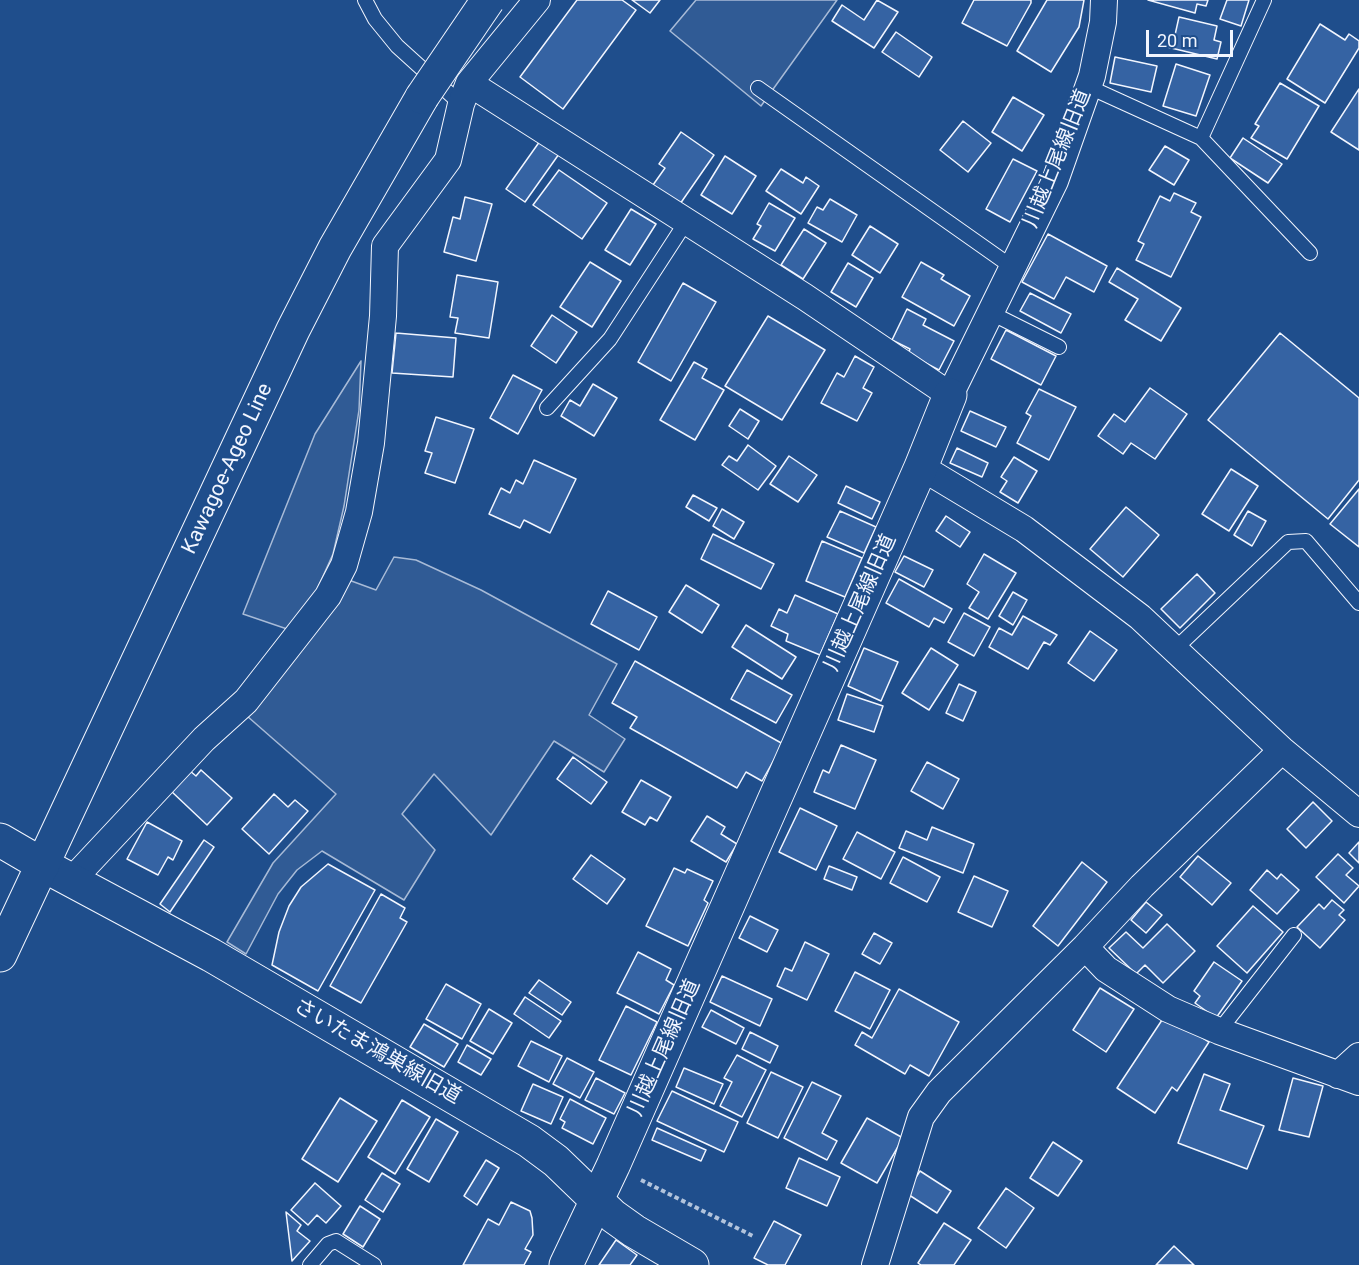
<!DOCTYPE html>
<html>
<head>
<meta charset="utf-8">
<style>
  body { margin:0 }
  #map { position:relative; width:1359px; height:1265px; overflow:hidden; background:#1f4e8c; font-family:Roboto,sans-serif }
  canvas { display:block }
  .scale { position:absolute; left:1146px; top:30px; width:87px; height:27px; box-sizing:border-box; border:3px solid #f2f6ff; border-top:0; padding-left:8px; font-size:18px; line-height:21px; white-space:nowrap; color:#f2f6ff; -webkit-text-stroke:4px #1f4e8c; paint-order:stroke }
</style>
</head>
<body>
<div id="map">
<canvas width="1359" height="1265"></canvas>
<div class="scale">20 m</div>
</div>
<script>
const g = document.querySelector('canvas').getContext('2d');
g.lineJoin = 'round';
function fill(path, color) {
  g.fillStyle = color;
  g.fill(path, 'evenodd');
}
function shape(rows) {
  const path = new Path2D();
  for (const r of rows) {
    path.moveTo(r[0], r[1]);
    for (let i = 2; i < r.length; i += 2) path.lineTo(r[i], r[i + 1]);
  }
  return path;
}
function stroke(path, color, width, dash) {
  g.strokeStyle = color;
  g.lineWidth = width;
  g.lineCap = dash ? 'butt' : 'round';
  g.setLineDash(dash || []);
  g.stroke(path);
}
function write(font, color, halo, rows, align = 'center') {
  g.font = font + ' Roboto,"Noto Sans JP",sans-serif';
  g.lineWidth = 4.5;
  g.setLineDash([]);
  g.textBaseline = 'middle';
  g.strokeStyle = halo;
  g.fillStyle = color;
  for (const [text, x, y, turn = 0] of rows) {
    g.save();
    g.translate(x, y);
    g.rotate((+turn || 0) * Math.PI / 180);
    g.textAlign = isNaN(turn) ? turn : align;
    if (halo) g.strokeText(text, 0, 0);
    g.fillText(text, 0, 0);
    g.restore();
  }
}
const parking = shape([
  [696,0,837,0,761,106,670,31,696,0],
  [361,361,359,410,344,506,333,554,315,594,290,630,243,614,315,434,361,361],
  [394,557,416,560,481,590,617,664,589,715,625,739,604,772,554,741,491,835,434,774,402,814,435,850,404,900,322,851,297,870,278,894,246,954,227,942,273,863,336,794,247,716,346,579,376,590,394,557]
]);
const building = shape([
  [577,0,622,0,636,10,563,109,520,77,577,0],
  [632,0,660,0,650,13,632,0],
  [877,0,898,12,874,48,832,21,842,5,864,20,877,0],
  [974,0,1031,0,1031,3,1007,46,962,23,974,0],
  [1047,0,1084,0,1079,27,1051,72,1017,51,1047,0],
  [1148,0,1208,0,1206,6,1197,4,1195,13,1148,0],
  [1227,0,1249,0,1241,26,1220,19,1227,0],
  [1179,17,1217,26,1214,40,1221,42,1217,59,1167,47,1170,34,1175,35,1179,17],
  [1320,24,1345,40,1349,34,1359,41,1359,48,1325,103,1287,79,1320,24],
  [896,32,932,57,919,77,882,52,896,32],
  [1115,57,1157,66,1151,92,1110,83,1115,57],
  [1176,64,1210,75,1196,116,1163,106,1176,64],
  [1280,83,1319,106,1287,159,1251,138,1259,126,1255,124,1280,83],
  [1359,89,1359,150,1331,132,1359,89],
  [1013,97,1044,115,1022,151,992,132,1013,97],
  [963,121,991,143,968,172,940,150,963,121],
  [681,132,714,155,680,204,653,185,665,168,659,164,681,132],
  [1243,138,1282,164,1268,183,1230,158,1243,138],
  [540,141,559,154,525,202,506,189,540,141],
  [1165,146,1189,160,1174,185,1149,170,1165,146],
  [725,156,756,176,732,214,701,195,725,156],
  [1013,159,1037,171,1010,222,986,209,1013,159],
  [781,169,803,183,806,177,819,186,801,214,766,191,781,169],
  [559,170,607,203,582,239,533,205,559,170],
  [1174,193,1196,203,1191,212,1201,217,1171,277,1136,260,1144,244,1138,241,1160,196,1170,201,1174,193],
  [465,197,492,204,476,261,444,252,453,217,460,219,465,197],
  [830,199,857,215,842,242,808,223,817,207,823,210,830,199],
  [769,203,795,218,775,251,753,239,761,226,757,224,769,203],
  [631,209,656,224,630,265,605,250,631,209],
  [870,226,898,244,880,273,852,255,870,226],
  [804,229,826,243,803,279,781,265,804,229],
  [1048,234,1107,266,1094,292,1066,277,1054,299,1022,282,1048,234],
  [590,262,621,281,592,327,560,307,590,262],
  [921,262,944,275,941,279,970,296,954,326,902,297,921,262],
  [848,263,873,278,856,307,831,292,848,263],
  [1117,268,1181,308,1161,341,1125,320,1138,299,1109,282,1117,268],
  [457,275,498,282,489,338,455,333,458,318,450,317,457,275],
  [683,283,716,302,671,381,638,362,683,283],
  [1030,293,1071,314,1061,333,1020,311,1030,293],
  [907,309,926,319,923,325,954,341,939,370,908,354,910,349,892,340,907,309],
  [552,315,577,332,556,363,531,346,552,315],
  [768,316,825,350,782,420,725,386,768,316],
  [1006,330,1056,356,1041,385,991,359,1006,330],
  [396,333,456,338,453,377,392,373,396,333],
  [1280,333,1359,398,1359,480,1328,519,1208,420,1280,333],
  [855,356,874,367,863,388,872,393,857,421,821,403,837,373,844,377,855,356],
  [694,362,707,369,702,378,724,390,695,440,660,420,694,362],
  [513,375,542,390,518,434,490,418,513,375],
  [593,384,617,398,594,436,561,416,570,400,580,406,593,384],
  [1150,388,1187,414,1155,459,1131,443,1123,454,1098,436,1114,414,1125,422,1150,388],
  [1039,389,1076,407,1049,460,1017,443,1031,416,1026,413,1039,389],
  [740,409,759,421,748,439,729,426,740,409],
  [970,411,1006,427,996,447,961,431,970,411],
  [436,417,474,429,455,483,425,473,432,453,425,451,436,417],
  [748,445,776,466,758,490,722,465,729,456,737,461,748,445],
  [957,448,988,463,982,477,950,463,957,448],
  [789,456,817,475,798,502,770,484,789,456],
  [1014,457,1037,471,1018,503,1000,492,1007,481,1001,477,1014,457],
  [534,460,576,479,550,533,524,520,520,528,489,514,501,488,510,493,516,480,523,484,534,460],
  [1231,469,1258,486,1229,531,1202,514,1231,469],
  [846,486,880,502,872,519,838,503,846,486],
  [1359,489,1359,547,1330,524,1359,489],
  [693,495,717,508,709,521,686,507,693,495],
  [1126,507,1159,535,1123,577,1090,549,1126,507],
  [722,509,744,522,734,539,713,526,722,509],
  [840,511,876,527,864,553,827,537,840,511],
  [1248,511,1266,521,1252,546,1234,535,1248,511],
  [946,516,970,532,960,547,936,531,946,516],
  [713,534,774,564,761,589,701,559,713,534],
  [822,541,862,558,845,597,806,581,822,541],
  [984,554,1016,573,988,619,969,608,979,592,967,584,984,554],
  [904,556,933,570,924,587,895,572,904,556],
  [1197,574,1215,593,1180,628,1161,609,1197,574],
  [899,579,952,609,944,623,934,618,929,627,886,603,899,579],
  [686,585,719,605,702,633,669,612,686,585],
  [608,591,657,617,639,650,591,624,608,591],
  [1013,592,1027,600,1013,625,999,616,1013,592],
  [795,595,838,614,820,655,786,641,788,634,771,626,779,609,787,613,795,595],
  [964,613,990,627,974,656,948,642,964,613],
  [1023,616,1057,635,1050,645,1044,642,1028,669,989,647,999,628,1012,635,1023,616],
  [746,625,796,657,782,679,732,647,746,625],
  [1090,631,1117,650,1094,681,1068,663,1090,631],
  [864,648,898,662,881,701,848,686,864,648],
  [931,648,958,665,929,710,902,693,931,648],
  [635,661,783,744,762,781,746,772,737,788,630,728,637,717,612,703,635,661],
  [747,670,792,695,776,723,731,699,747,670],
  [959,684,976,692,963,721,946,713,959,684],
  [847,694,883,706,874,732,838,720,847,694],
  [841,745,876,760,855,809,814,792,823,770,829,773,841,745],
  [573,757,607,782,591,804,557,779,573,757],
  [927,762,959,779,943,809,911,791,927,762],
  [201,770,232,798,207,825,171,791,190,771,196,776,201,770],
  [641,780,671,797,657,821,650,817,645,825,622,812,641,780],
  [274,794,288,807,295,800,308,811,269,854,242,829,274,794],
  [1313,802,1332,821,1306,848,1287,829,1313,802],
  [800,808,837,826,816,870,779,852,800,808],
  [707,816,725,827,721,834,737,844,726,862,691,841,707,816],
  [147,822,182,841,173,860,168,857,158,875,127,859,147,822],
  [932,827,974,844,963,873,899,848,906,831,927,840,932,827],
  [857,832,895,852,881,879,843,859,857,832],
  [204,840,214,847,170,912,160,904,204,840],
  [1359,842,1359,863,1349,853,1359,842],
  [1338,854,1353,868,1346,875,1359,886,1344,903,1316,877,1338,854],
  [591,855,625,879,607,904,573,879,591,855],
  [1198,856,1231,883,1212,905,1180,877,1198,856],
  [903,857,940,877,927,902,890,883,903,857],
  [1082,862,1107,882,1058,946,1033,926,1082,862],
  [328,864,375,890,318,991,272,965,279,932,289,906,301,887,328,864],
  [829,866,857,877,852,890,824,879,829,866],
  [674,868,685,873,687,869,713,881,704,900,708,903,688,946,646,926,674,868],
  [1267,870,1277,879,1281,874,1299,890,1277,914,1250,890,1267,870],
  [974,876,1008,891,992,927,958,912,974,876],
  [381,894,405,908,400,918,407,922,361,1003,330,986,381,894],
  [1332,900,1344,910,1339,915,1345,920,1320,948,1297,927,1319,904,1324,909,1332,900],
  [1146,902,1162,915,1146,933,1131,920,1146,902],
  [1253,906,1283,932,1247,973,1217,946,1253,906],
  [750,916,778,930,767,952,739,938,750,916],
  [1167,924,1195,951,1163,983,1145,965,1136,974,1109,948,1126,932,1143,948,1167,924],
  [874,933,892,943,880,964,862,954,874,933],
  [805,942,829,954,807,1000,777,986,785,968,792,971,805,942],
  [638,952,671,969,666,980,674,985,659,1014,617,993,638,952],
  [1214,962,1242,981,1216,1018,1195,1003,1200,996,1194,991,1214,962],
  [855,972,890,990,870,1029,835,1011,855,972],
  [722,976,772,999,760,1026,710,1002,722,976],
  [539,980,571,1002,562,1015,529,993,539,980],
  [446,984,481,1004,462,1039,426,1019,446,984],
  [1100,988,1134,1009,1106,1052,1073,1030,1100,988],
  [899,989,959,1022,929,1076,910,1065,905,1074,855,1045,862,1032,872,1038,899,989],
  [525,997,561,1021,549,1038,514,1014,525,997],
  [626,1006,657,1022,631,1075,599,1060,626,1006],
  [489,1009,512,1023,493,1054,470,1041,489,1009],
  [711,1010,744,1028,736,1044,702,1027,711,1010],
  [1166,1014,1209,1042,1177,1091,1172,1087,1155,1113,1117,1088,1166,1014],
  [424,1024,458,1044,444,1067,410,1047,424,1024],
  [750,1032,778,1046,770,1063,742,1049,750,1032],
  [531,1041,562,1056,549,1082,518,1066,531,1041],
  [467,1045,491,1059,481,1075,458,1062,467,1045],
  [737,1055,766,1070,742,1117,720,1106,732,1082,724,1078,737,1055],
  [567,1058,594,1072,580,1098,553,1084,567,1058],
  [684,1068,723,1084,714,1104,676,1087,684,1068],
  [771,1072,803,1087,778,1138,747,1123,771,1072],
  [1204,1074,1230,1084,1220,1110,1264,1126,1247,1169,1178,1143,1204,1074],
  [596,1078,625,1093,614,1114,585,1100,596,1078],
  [1293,1078,1323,1086,1309,1137,1279,1130,1293,1078],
  [812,1082,841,1096,822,1133,837,1141,827,1160,784,1138,812,1082],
  [533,1084,563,1097,551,1124,521,1111,533,1084],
  [672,1091,738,1122,724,1152,657,1121,672,1091],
  [340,1098,377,1121,338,1182,302,1159,340,1098],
  [570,1099,606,1118,593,1144,562,1128,565,1122,560,1119,570,1099],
  [402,1100,430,1117,395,1174,368,1157,402,1100],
  [867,1118,903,1138,877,1183,841,1163,867,1118],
  [436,1119,458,1132,429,1182,407,1169,436,1119],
  [657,1128,706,1150,701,1161,652,1140,657,1128],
  [1053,1142,1082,1161,1058,1196,1030,1178,1053,1142],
  [799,1158,840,1177,827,1206,786,1188,799,1158],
  [486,1160,499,1168,477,1205,464,1196,486,1160],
  [920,1171,951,1191,937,1213,906,1193,920,1171],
  [382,1173,400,1184,383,1212,365,1200,382,1173],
  [315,1183,341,1206,326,1223,317,1215,308,1225,291,1210,315,1183],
  [1006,1188,1034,1208,1006,1248,978,1228,1006,1188],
  [511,1202,530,1211,532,1218,533,1235,525,1249,531,1252,524,1265,463,1265,488,1219,499,1225,511,1202],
  [360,1206,380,1219,363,1247,343,1234,360,1206],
  [286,1212,301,1225,297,1231,310,1241,292,1261,286,1212],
  [774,1221,801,1235,785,1265,768,1265,754,1258,774,1221],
  [944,1223,971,1240,954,1265,921,1265,918,1263,944,1223],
  [616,1240,637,1255,630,1265,599,1265,616,1240],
  [1174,1246,1194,1265,1156,1265,1174,1246]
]);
const path = shape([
  [641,1180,755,1237]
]);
const service = shape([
  [365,0,375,19,397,46,461,104],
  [1089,87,1201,138,1310,253],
  [758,88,1012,267],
  [1201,138,1264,0],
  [989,312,1059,347],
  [547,408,610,339,686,222],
  [1174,650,1288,542,1306,541,1359,603],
  [1219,1031,1294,935],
  [310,1265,328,1244,336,1241,374,1265]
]);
const minor = shape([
  [469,83,805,297,950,395,1055,181,1092,76,1103,22,1104,0],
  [921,467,1024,529,1140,617,1282,750,1359,814],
  [72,880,204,739,246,701,328,596,344,565,359,512,371,443,383,316,385,246,448,160,461,104,469,83,537,0],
  [1085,947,1106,969,1168,1009,1219,1031,1359,1082],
  [1338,1075,1359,1056],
  [875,1265,921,1117,939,1092,1085,947,1142,886,1282,750]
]);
const tertiary = shape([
  [43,865,211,955,529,1141,556,1161,613,1216,634,1231,692,1265],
  [566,1265,613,1166,921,467,950,395]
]);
const primary = shape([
  [0,840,43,865],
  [0,955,293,330,335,248,422,97]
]);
const primaryBridge = shape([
  [422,97,488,0]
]);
const streetNames = [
  ["川越上尾線旧道",1058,159,-68],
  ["Kawagoe-Ageo Line",228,469,-65],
  ["川越上尾線旧道",861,603,-66],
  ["川越上尾線旧道",665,1048,-66],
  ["さいたま鴻巣線旧道",377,1052,30]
];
fill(parking, '#305b95');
stroke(parking, '#a8bbd7', 1.5);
fill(building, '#3563a3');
stroke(building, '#f2f6ff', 1.5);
stroke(service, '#f2f6ff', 16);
stroke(minor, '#f2f6ff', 28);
stroke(tertiary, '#f2f6ff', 35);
stroke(primary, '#f2f6ff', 35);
stroke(path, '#b3c4dc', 4, [4.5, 3]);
stroke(service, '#1f4e8c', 14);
stroke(minor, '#1f4e8c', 26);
stroke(tertiary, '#1f4e8c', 33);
stroke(primary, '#1f4e8c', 33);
stroke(primaryBridge, '#f2f6ff', 35, []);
stroke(primaryBridge, '#1f4e8c', 33);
write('21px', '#f2f6ff', '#1f4e8c', streetNames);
</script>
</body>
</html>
